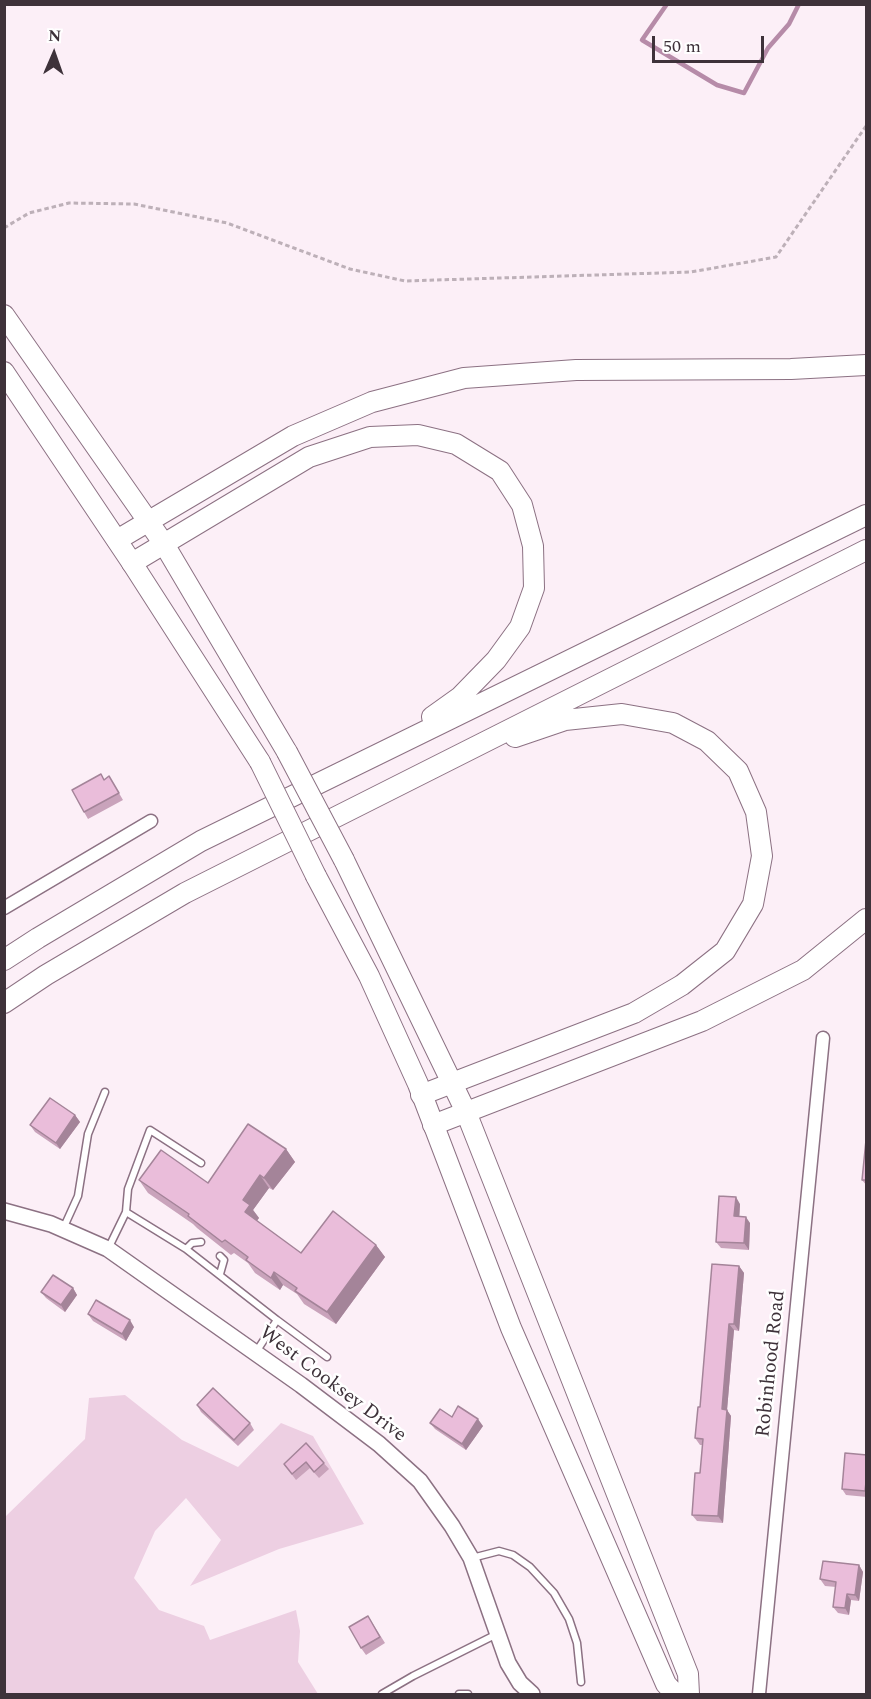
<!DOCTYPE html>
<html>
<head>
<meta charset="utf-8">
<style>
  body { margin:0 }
  #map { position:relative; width:871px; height:1699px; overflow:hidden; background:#fceff7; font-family:Spectral,serif }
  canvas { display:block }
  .frame { position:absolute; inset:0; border:6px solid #3e323a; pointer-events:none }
  .north { position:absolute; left:24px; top:24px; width:60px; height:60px; -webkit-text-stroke:4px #fff; paint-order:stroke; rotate:2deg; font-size:16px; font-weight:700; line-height:24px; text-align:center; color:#3e323a }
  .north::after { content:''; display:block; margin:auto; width:21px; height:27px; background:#3e323a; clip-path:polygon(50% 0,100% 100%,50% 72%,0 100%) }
  .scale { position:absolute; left:652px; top:36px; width:112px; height:27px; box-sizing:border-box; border:3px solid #3e323a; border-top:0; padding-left:8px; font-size:18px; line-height:21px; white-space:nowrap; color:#3e323a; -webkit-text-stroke:4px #fff; paint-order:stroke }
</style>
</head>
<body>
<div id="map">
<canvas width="871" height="1699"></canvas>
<div class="frame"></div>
<div class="north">N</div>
<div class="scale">50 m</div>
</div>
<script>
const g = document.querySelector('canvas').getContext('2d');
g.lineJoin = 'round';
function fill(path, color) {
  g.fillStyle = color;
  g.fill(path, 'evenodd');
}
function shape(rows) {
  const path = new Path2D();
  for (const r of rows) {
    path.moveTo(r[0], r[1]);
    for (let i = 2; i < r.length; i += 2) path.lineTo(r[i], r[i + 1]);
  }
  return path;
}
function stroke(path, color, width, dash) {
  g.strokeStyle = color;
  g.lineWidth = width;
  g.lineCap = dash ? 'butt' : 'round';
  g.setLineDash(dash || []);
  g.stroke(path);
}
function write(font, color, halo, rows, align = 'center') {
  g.font = font + ' Spectral,serif';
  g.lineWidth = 5;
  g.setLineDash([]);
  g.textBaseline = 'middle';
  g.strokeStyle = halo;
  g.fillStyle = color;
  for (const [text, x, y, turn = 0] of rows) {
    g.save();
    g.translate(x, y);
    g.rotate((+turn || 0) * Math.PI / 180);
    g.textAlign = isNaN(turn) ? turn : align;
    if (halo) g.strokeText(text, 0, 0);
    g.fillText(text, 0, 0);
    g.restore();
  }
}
const green = shape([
  [125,1395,182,1440,238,1467,281,1423,313,1436,364,1524,279,1549,190,1586,221,1540,186,1498,155,1531,134,1578,159,1610,204,1626,210,1640,296,1610,300,1631,298,1662,318,1694,5,1694,4,1520,6,1516,85,1439,89,1398]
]);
const stream = shape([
  [667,4,642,40,717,85,744,93,768,48,789,24,799,4]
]);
const path = shape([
  [4,228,29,213,69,203,134,204,227,223,350,269,405,281,691,272,776,257,866,126]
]);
const service = shape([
  [126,1212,128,1189,150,1130,201,1163],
  [63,1229,78,1196,88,1134,105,1092],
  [108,1249,126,1212,186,1249,277,1320,256,1352],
  [186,1249,192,1243,201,1242],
  [220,1274,224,1260,220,1256],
  [277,1320,327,1357],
  [472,1558,499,1551,513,1555,530,1567,554,1593,569,1619,577,1643,581,1682],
  [382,1694,413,1676,497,1634],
  [459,1694,468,1694]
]);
const minor = shape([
  [4,908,151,821],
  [759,1694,823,1038]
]);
const tertiary = shape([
  [4,1211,51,1224,108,1249,301,1385,379,1444,420,1481,452,1526,471,1558,508,1663,520,1683,532,1694]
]);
const primary = shape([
  [4,315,164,544,287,752],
  [4,372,132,563,260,762],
  [344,860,466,1112,688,1674,689,1694],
  [316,876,369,976,418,1084,511,1328,666,1684,675,1694]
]);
const trunk = shape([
  [117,540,293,436,372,402,464,378,576,370,791,369,866,365],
  [132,563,309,457,370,437,418,435,456,444,500,471,522,505,533,546,534,588,520,627,496,660,460,697,432,717],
  [4,960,38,938,201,841,866,515],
  [4,1003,46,975,185,893,866,550],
  [421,1095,634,1013,682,985,725,951,753,904,762,856,756,812,738,771,707,741,673,723,622,714,565,720,515,737],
  [433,1125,702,1021,803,970,866,919]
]);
const primaryBridge = shape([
  [287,752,344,860],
  [260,762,316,876]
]);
const wall = shape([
  [109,776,123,800,88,819,84,812,104,780],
  [75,1115,80,1122,60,1149,35,1132,30,1125],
  [867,1130,867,1186,862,1180],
  [286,1149,295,1162,273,1190,269,1188,253,1210,259,1218,257,1221,301,1253,376,1245,385,1257,336,1324,304,1304,297,1294,283,1285,280,1290,255,1273,248,1263,234,1253,231,1255,197,1228,193,1224,148,1193,139,1180,208,1183],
  [740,1204,739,1217,750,1223,749,1250,721,1248,716,1242],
  [739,1266,744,1273,739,1331,734,1330,727,1410,731,1416,723,1523,697,1521,692,1515,700,1473,703,1445,700,1445,695,1438],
  [73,1288,77,1295,65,1312,46,1298,41,1292],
  [88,1314,134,1327,126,1341,93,1321],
  [197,1405,250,1423,254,1430,238,1446,201,1412],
  [452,1417,483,1426,466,1450,435,1429,430,1423],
  [306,1443,329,1469,319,1478,310,1468,296,1480,284,1464],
  [867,1455,867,1497,846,1495,842,1489],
  [859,1565,863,1572,859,1601,851,1600,849,1615,838,1613,833,1607,836,1587,825,1586,820,1579],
  [368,1616,385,1643,366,1655,361,1648]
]);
const shadedWall = shape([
  [75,1115,80,1122,60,1149,56,1143],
  [286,1149,295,1162,273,1190,264,1178],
  [260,1175,269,1188,253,1210,259,1218,254,1224,245,1212,243,1200],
  [736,1197,740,1204,739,1223,734,1216],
  [746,1217,750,1223,749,1250,744,1243],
  [376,1245,385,1257,336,1324,327,1312],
  [739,1266,744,1273,739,1331,734,1324],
  [274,1272,283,1285,280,1290,271,1278],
  [73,1288,77,1295,65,1312,61,1305],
  [130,1320,134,1327,126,1341,122,1334],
  [729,1324,734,1330,727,1410,731,1416,723,1523,718,1516,722,1409],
  [478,1419,483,1426,466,1450,462,1444],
  [859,1565,863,1572,859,1601,855,1595],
  [847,1594,851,1600,849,1615,845,1608]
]);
const building = shape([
  [101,774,104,780,109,776,119,793,84,812,72,790,101,774],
  [50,1098,75,1115,56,1143,30,1125,50,1098],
  [248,1124,286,1149,264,1178,260,1175,243,1200,250,1205,245,1212,301,1253,333,1211,376,1245,327,1312,295,1291,297,1288,274,1272,271,1278,246,1260,248,1257,225,1240,222,1242,188,1216,189,1214,139,1180,161,1150,208,1183,248,1124],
  [867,1130,867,1180,862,1180,867,1130],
  [719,1196,736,1197,734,1216,746,1217,744,1243,716,1242,719,1196],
  [712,1264,739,1266,734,1324,729,1324,722,1409,727,1410,718,1516,692,1515,695,1473,700,1473,703,1439,695,1438,698,1407,700,1407,712,1264],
  [53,1275,73,1288,61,1305,41,1292,53,1275],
  [96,1300,130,1320,122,1334,88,1314,96,1300],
  [213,1388,250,1423,234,1440,197,1405,213,1388],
  [458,1406,478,1419,462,1444,430,1423,440,1409,452,1417,458,1406],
  [306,1443,324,1463,314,1472,306,1462,292,1474,284,1464,306,1443],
  [845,1453,867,1455,867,1473,865,1491,842,1489,845,1453],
  [823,1561,859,1565,855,1595,847,1594,845,1608,833,1607,836,1582,820,1579,823,1561],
  [368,1616,380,1637,361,1648,349,1627,368,1616]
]);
const streetNames = [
  ["Robinhood Road",772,1364,-84],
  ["West Cooksey Drive",332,1385,37]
];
fill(green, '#edcfe2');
stroke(stream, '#b68ba8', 4.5);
stroke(service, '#8c7183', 9);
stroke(minor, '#8c7183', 15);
stroke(tertiary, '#8c7183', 18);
stroke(primary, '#8c7183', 22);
stroke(trunk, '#8c7183', 22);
stroke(path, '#bdb0b8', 3, [4.5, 3]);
stroke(service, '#fff', 6);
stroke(minor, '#fff', 12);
stroke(tertiary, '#fff', 15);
stroke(primary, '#fff', 20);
stroke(trunk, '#fff', 20);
stroke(primaryBridge, '#8c7183', 22, []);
stroke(primaryBridge, '#fff', 20);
fill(wall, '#c9a3bb');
fill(shadedWall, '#a48499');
fill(building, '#eabdda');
stroke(building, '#a48499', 1.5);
write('20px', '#3e323a', '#fff', streetNames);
</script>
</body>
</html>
